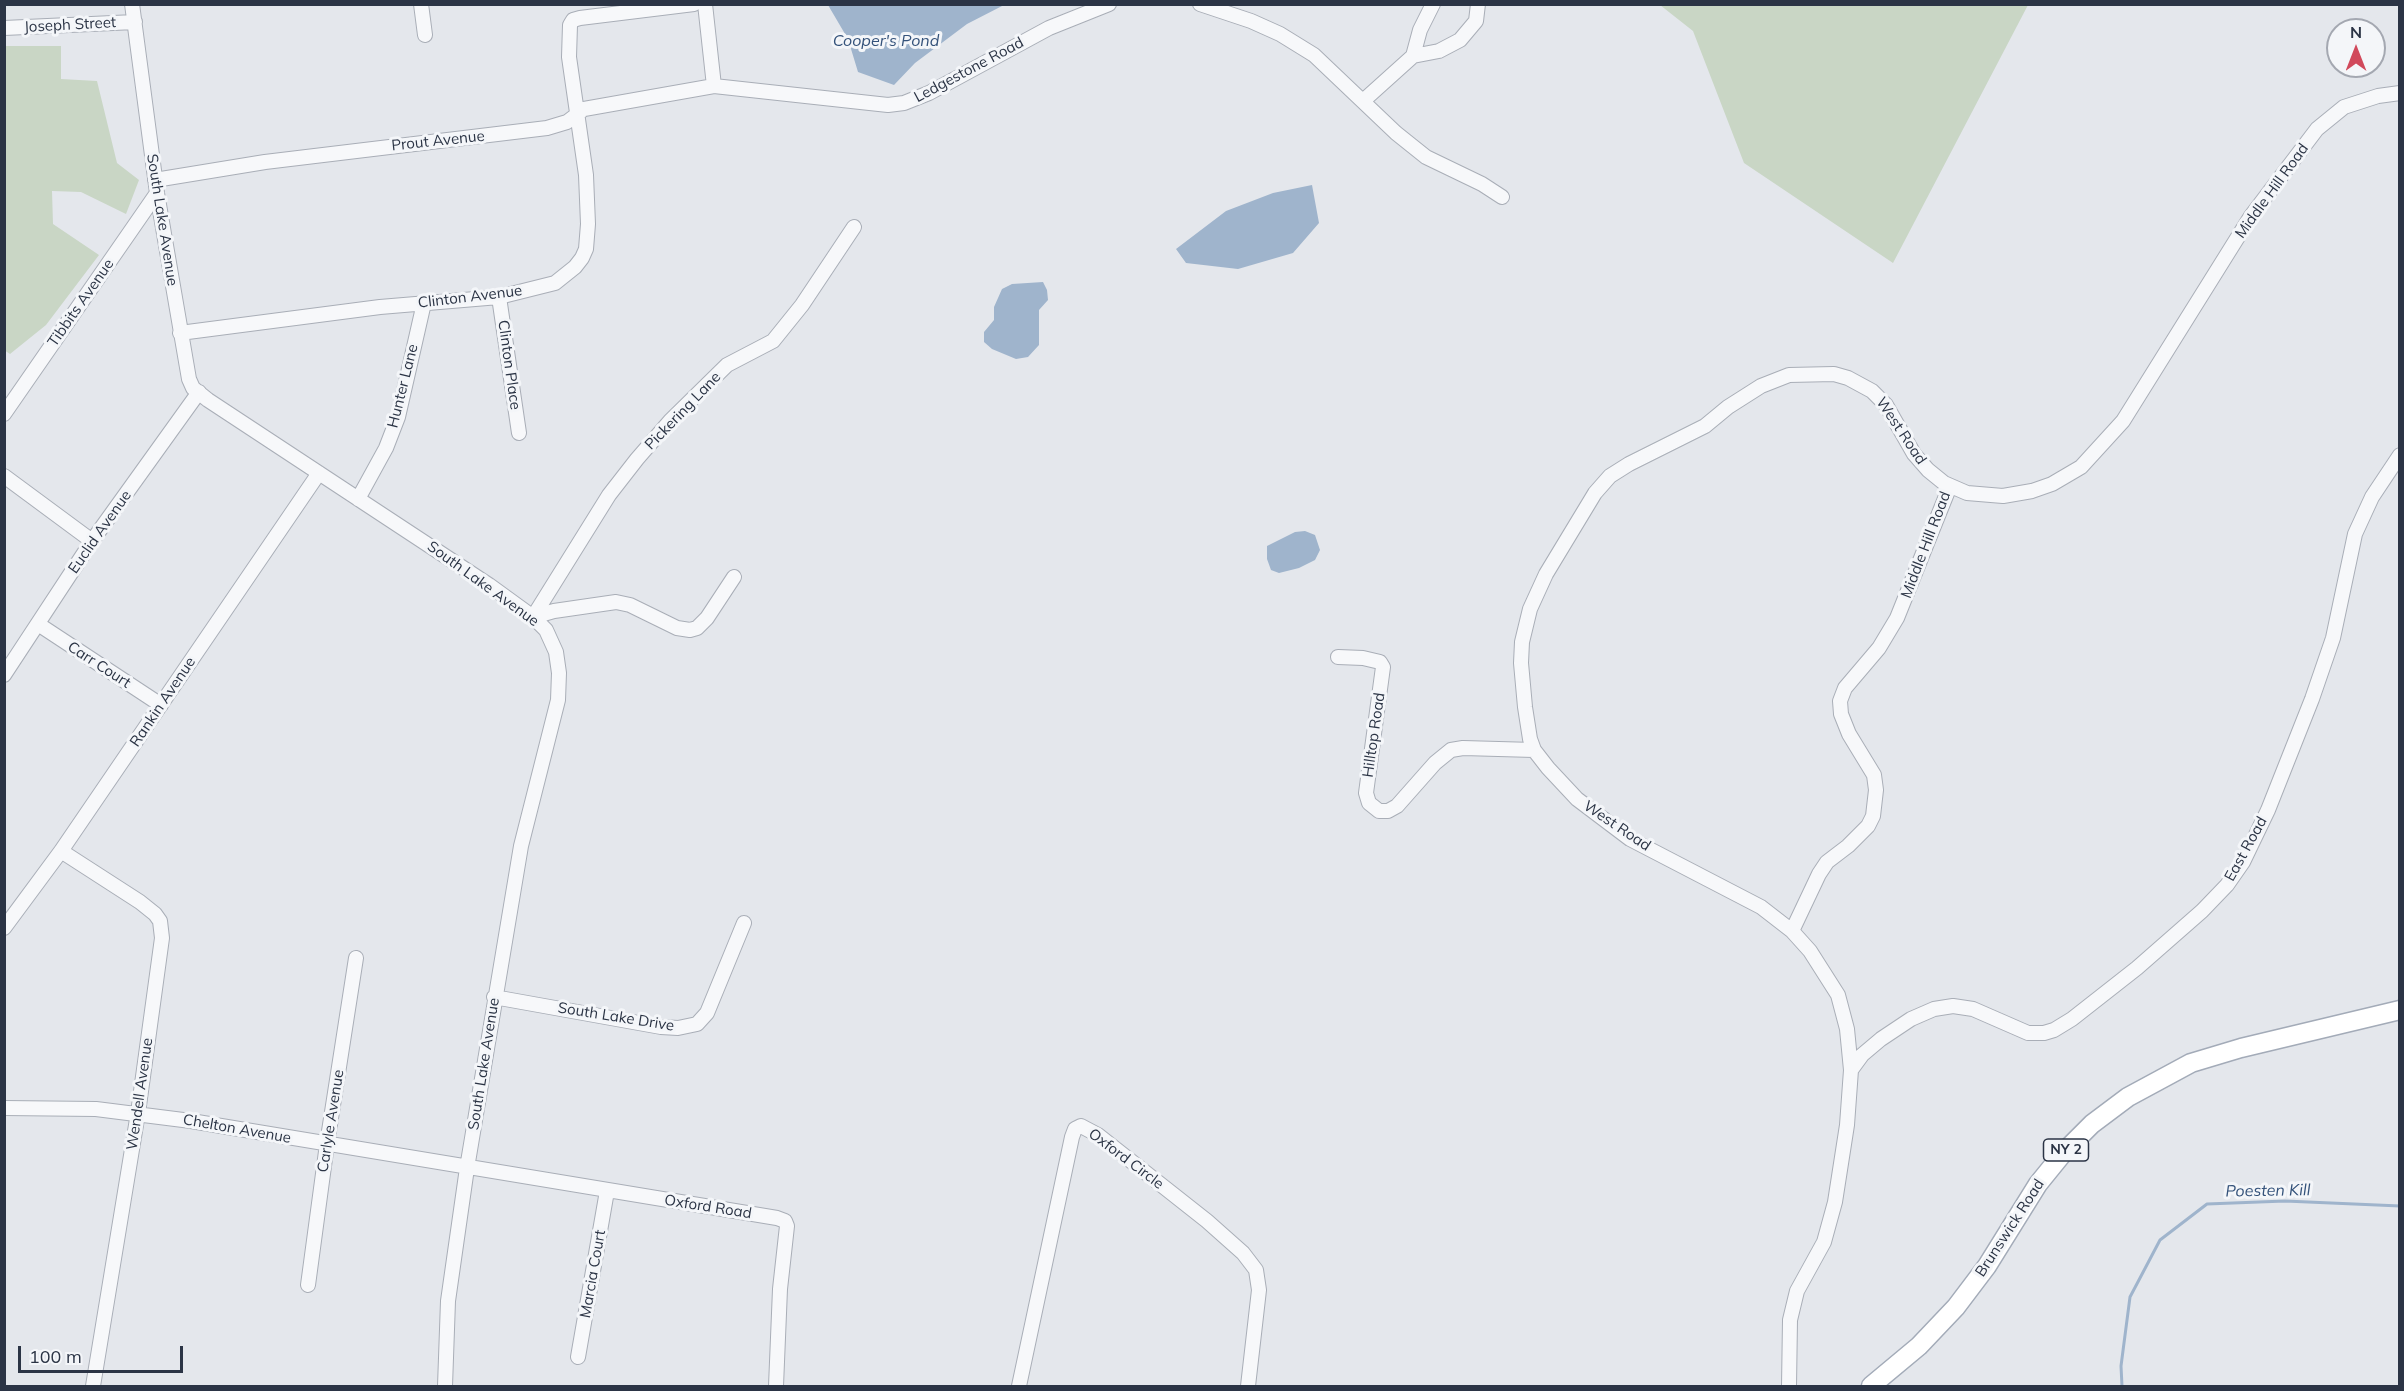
<!DOCTYPE html>
<html>
<head>
<meta charset="utf-8">
<style>
  body { margin:0 }
  #map { position:relative; width:2404px; height:1391px; overflow:hidden; background:#e4e7ec; font-family:Mulish,sans-serif }
  canvas { display:block }
  .frame { position:absolute; inset:0; border:6px solid #2b3445; pointer-events:none }
  .north { position:absolute; left:2326px; top:18px; width:60px; height:60px; box-sizing:border-box; background:#f4f6f9; border:2px solid #a4a8b1; border-radius:50%; rotate:0deg; font-size:16px; font-weight:700; line-height:24px; text-align:center; color:#2b3445 }
  .north::after { content:''; display:block; margin:auto; width:21px; height:27px; background:#d1495b; clip-path:polygon(50% 0,100% 100%,50% 72%,0 100%) }
  .scale { position:absolute; left:18px; top:1346px; width:165px; height:27px; box-sizing:border-box; border:3px solid #2b3445; border-top:0; padding-left:8px; font-size:18px; line-height:21px; white-space:nowrap; color:#2b3445; -webkit-text-stroke:4px #f4f6f9; paint-order:stroke }
</style>
</head>
<body>
<div id="map">
<canvas width="2404" height="1391"></canvas>
<div class="frame"></div>
<div class="north">N</div>
<div class="scale">100 m</div>
</div>
<script>
const g = document.querySelector('canvas').getContext('2d');
g.lineJoin = 'round';
function fill(path, color) {
  g.fillStyle = color;
  g.fill(path, 'evenodd');
}
function shape(rows) {
  const path = new Path2D();
  for (const r of rows) {
    path.moveTo(r[0], r[1]);
    for (let i = 2; i < r.length; i += 2) path.lineTo(r[i], r[i + 1]);
  }
  return path;
}
function stroke(path, color, width, dash) {
  g.strokeStyle = color;
  g.lineWidth = width;
  g.lineCap = dash ? 'butt' : 'round';
  g.setLineDash(dash || []);
  g.stroke(path);
}
function write(font, color, halo, rows, align = 'center') {
  g.font = font + ' Mulish,sans-serif';
  g.lineWidth = 6;
  g.setLineDash([]);
  g.textBaseline = 'middle';
  g.strokeStyle = halo;
  g.fillStyle = color;
  for (const [text, x, y, turn = 0] of rows) {
    g.save();
    g.translate(x, y);
    g.rotate((+turn || 0) * Math.PI / 180);
    g.textAlign = isNaN(turn) ? turn : align;
    if (halo) g.strokeText(text, 0, 0);
    g.fillText(text, 0, 0);
    g.restore();
  }
}
const green = shape([
  [1660,5,2028,5,1893,263,1744,163,1693,31],
  [5,46,61,46,61,79,97,81,117,163,139,180,126,214,81,192,52,191,53,224,99,255,46,325,10,354,4,350]
]);
const water = shape([
  [828,5,1004,5,967,24,915,63,894,85,858,72,848,39],
  [1312,185,1319,223,1293,253,1238,269,1186,263,1176,249,1226,211,1273,193],
  [1043,282,1047,290,1048,300,1039,310,1039,345,1028,357,1016,359,992,349,984,342,984,332,994,320,994,307,1002,289,1012,284],
  [1305,531,1315,535,1320,550,1315,560,1299,568,1279,573,1271,570,1267,559,1267,546,1295,532]
]);
const stream = shape([
  [2122,1386,2121,1366,2130,1297,2160,1240,2207,1204,2285,1201,2400,1206]
]);
const minor = shape([
  [132,4,157,193,189,379,193,388,208,400,489,585,533,617,546,630,556,652,559,673,558,700,521,846,467,1168,448,1301,445,1386],
  [421,4,425,35],
  [705,4,714,86],
  [1200,4,1251,21,1280,34,1314,55,1396,133,1426,157,1482,184,1502,197],
  [1433,4,1420,30,1413,56,1439,51,1460,40,1476,21,1478,4],
  [4,28,135,22],
  [1363,101,1413,56],
  [155,180,265,162,547,128,567,122,584,109,714,86,888,105,904,103,929,93,1049,28,1109,4],
  [499,297,519,433],
  [180,333,380,307,499,297,555,283,575,267,582,258,586,249,588,224,586,175,569,57,570,25,573,20,580,18,694,4],
  [4,414,157,193],
  [4,476,92,541],
  [358,499,386,448,398,417,424,303],
  [533,617,609,495,637,459,670,421,727,365,773,341,802,305,854,227],
  [533,617,554,611,616,602,630,605,677,628,690,630,697,628,707,618,734,577],
  [38,624,161,705],
  [1338,657,1363,658,1380,662,1383,667,1366,793,1369,803,1379,811,1388,811,1397,806,1435,763,1451,750,1463,748,1534,750],
  [4,675,92,541,199,392],
  [61,851,140,902,155,914,160,921,162,938,138,1113,93,1386],
  [4,928,61,851,319,473],
  [1792,931,1819,874,1827,862,1848,846,1868,826,1873,816,1876,790,1874,775,1849,734,1841,714,1840,701,1845,688,1879,648,1897,618,1950,486],
  [494,997,661,1027,678,1028,697,1024,707,1013,744,923],
  [1851,1070,1862,1055,1881,1039,1911,1019,1934,1009,1953,1006,1973,1009,2028,1033,2044,1033,2054,1030,2072,1019,2137,968,2202,911,2227,885,2243,862,2268,810,2312,699,2333,638,2355,534,2372,497,2400,455],
  [4,1108,96,1109,191,1121,777,1218,785,1221,787,1226,780,1289,776,1386],
  [308,1285,327,1144,356,958],
  [578,1357,607,1191],
  [1019,1386,1072,1137,1075,1129,1081,1126,1098,1135,1207,1221,1243,1253,1256,1270,1259,1290,1248,1386],
  [1789,1386,1790,1320,1797,1291,1824,1242,1835,1202,1847,1125,1851,1070,1847,1029,1838,995,1810,951,1792,931,1761,907,1630,839,1577,799,1548,768,1534,750,1530,739,1525,707,1521,663,1522,642,1530,609,1546,574,1595,493,1610,476,1629,464,1705,426,1728,407,1761,386,1789,375,1834,374,1848,378,1872,391,1886,405,1914,454,1928,470,1944,483,1967,493,2003,496,2032,491,2052,484,2081,467,2123,421,2251,216,2317,129,2344,107,2378,96,2400,93]
]);
const major = shape([
  [1871,1386,1919,1346,1956,1307,1987,1266,2038,1184,2064,1152,2092,1124,2128,1097,2191,1063,2241,1048,2400,1010]
]);
const shields = [
  [2066,1150,45]
];
const shieldNames = [
  ["NY 2",2066,1150]
];
const streetNames = [
  ["Joseph Street",70,25,-3],
  ["Ledgestone Road",969,70,-28],
  ["Prout Avenue",438,141,-6],
  ["Middle Hill Road",2272,191,-54],
  ["South Lake Avenue",162,220,81],
  ["Clinton Avenue",470,297,-7],
  ["Tibbits Avenue",81,303,-55],
  ["Clinton Place",509,365,82],
  ["Hunter Lane",403,386,-76],
  ["Pickering Lane",683,411,-46],
  ["West Road",1901,431,56],
  ["Euclid Avenue",100,532,-55],
  ["Middle Hill Road",1926,545,-69],
  ["South Lake Avenue",483,584,36],
  ["Carr Court",99,665,33],
  ["Rankin Avenue",163,702,-56],
  ["Hilltop Road",1374,735,-82],
  ["West Road",1617,826,34],
  ["East Road",2246,849,-61],
  ["South Lake Drive",616,1017,9],
  ["South Lake Avenue",484,1064,-81],
  ["Wendell Avenue",140,1094,-82],
  ["Carlyle Avenue",331,1121,-81],
  ["Chelton Avenue",237,1129,10],
  ["Oxford Circle",1126,1159,37],
  ["Oxford Road",708,1207,9],
  ["Brunswick Road",2010,1228,-57],
  ["Marcia Court",593,1274,-80]
];
const waterNames = [
  ["Cooper's Pond",886,41],
  ["Poesten Kill",2268,1191,-1]
];
fill(green, '#c9d6c5');
fill(water, '#9fb4cc');
stroke(stream, '#9fb4cc', 3);
stroke(minor, '#a9aeb7', 16);
stroke(major, '#a3abb8', 21);
stroke(minor, '#f7f8fa', 14);
stroke(major, '#fff', 18);
for (const [x, y, w] of shields) {
  const box = new Path2D();
  box.roundRect(x - w / 2, y - 11, w, 22, 4.5);
  g.fillStyle = '#f4f6f9';
  g.fill(box);
  stroke(box, '#2b3445', 1.5);
}
write('bold 14px', '#2b3445', null, shieldNames);
write('15px', '#2b3445', '#f4f6f9', streetNames);
write('italic 16px', '#34527a', '#f4f6f9', waterNames);
</script>
</body>
</html>
